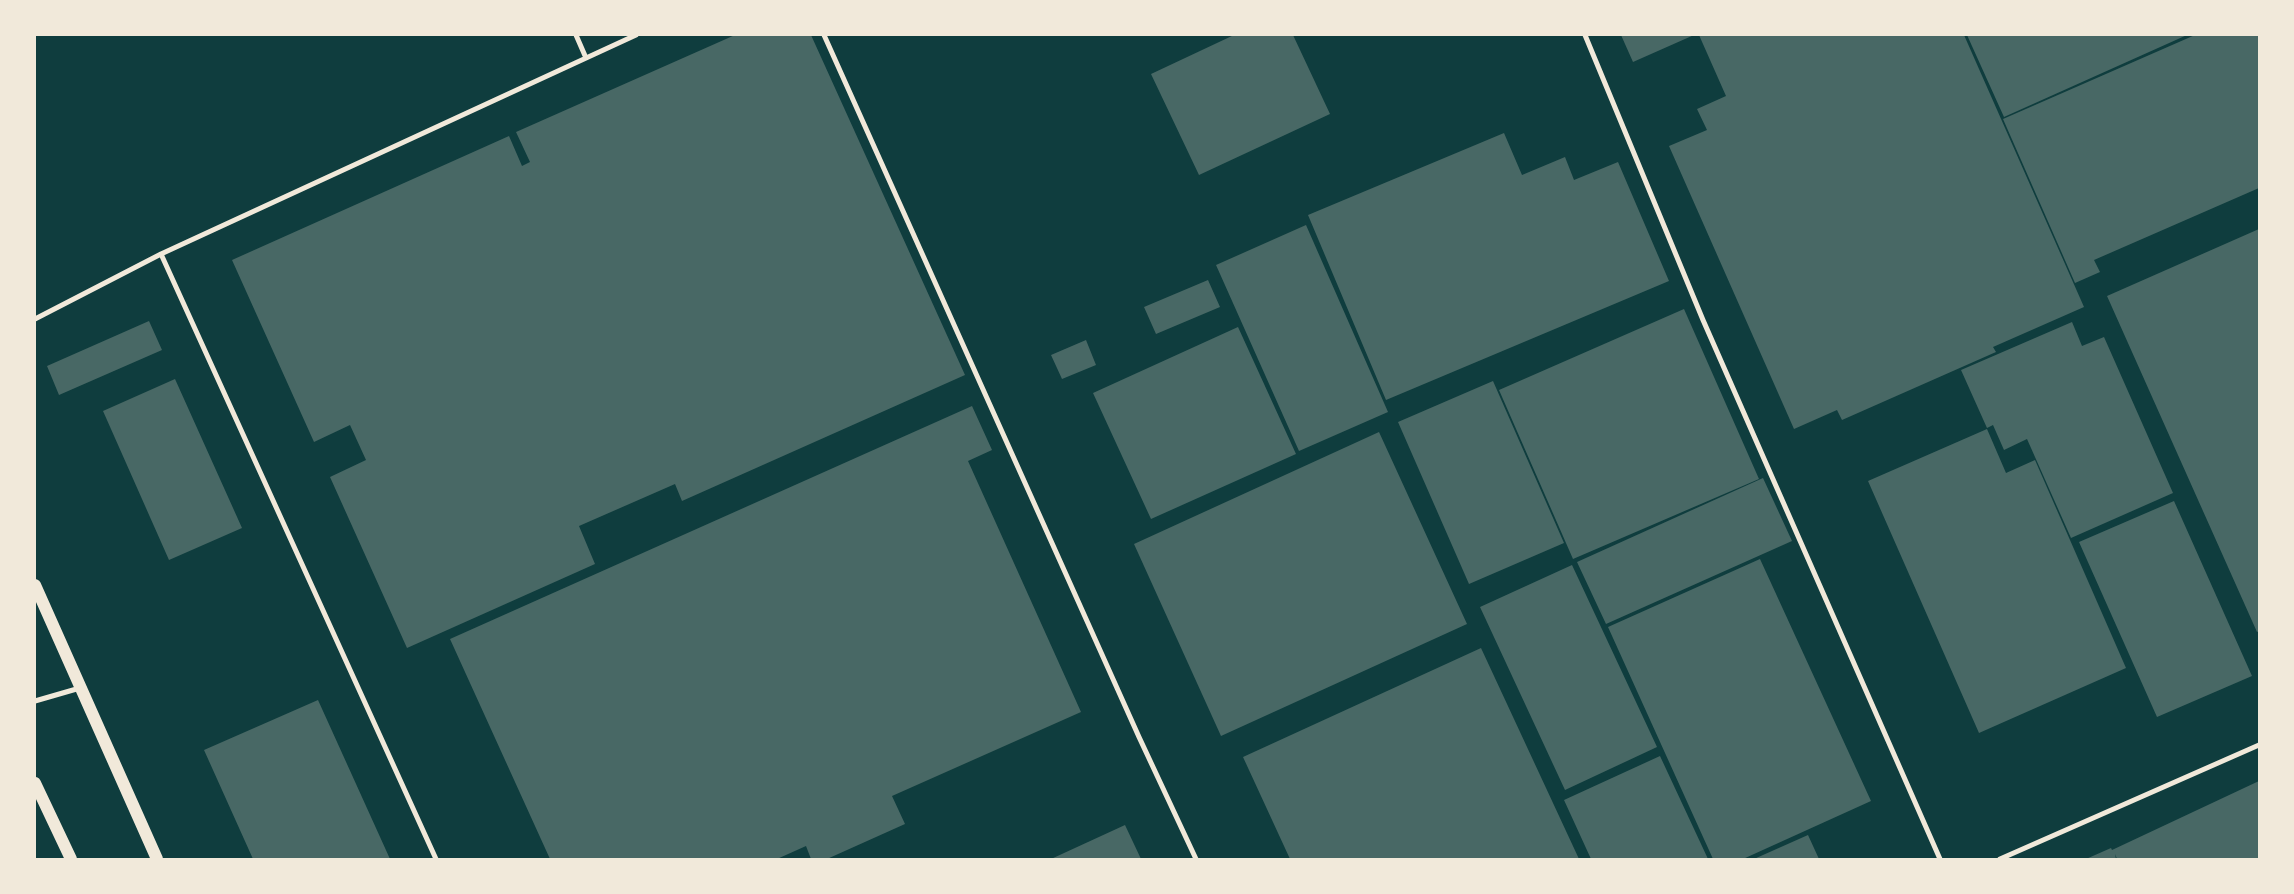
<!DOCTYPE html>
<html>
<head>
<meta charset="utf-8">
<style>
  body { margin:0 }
  #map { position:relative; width:2294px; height:894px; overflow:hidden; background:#0f3d3e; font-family:"Open Sans",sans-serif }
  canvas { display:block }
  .frame { position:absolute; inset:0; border:36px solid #f1e9da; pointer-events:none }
</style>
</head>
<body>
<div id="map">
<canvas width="2294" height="894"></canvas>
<div class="frame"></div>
</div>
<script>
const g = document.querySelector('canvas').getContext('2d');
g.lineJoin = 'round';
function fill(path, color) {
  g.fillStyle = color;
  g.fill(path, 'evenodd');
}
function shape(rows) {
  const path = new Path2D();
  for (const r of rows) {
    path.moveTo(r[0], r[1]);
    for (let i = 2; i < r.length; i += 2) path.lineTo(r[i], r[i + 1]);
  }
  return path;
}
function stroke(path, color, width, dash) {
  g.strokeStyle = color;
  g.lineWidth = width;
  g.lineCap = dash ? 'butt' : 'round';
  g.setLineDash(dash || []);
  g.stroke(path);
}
const building = shape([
  [735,35,811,35,965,375,682,501,675,484,579,526,595,564,407,648,330,477,366,460,350,425,314,442,232,260,509,136,522,166,530,162,516,132],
  [1234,35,1293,35,1330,114,1199,175,1151,74],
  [1621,35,1694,35,1633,62],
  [1699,35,1964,35,2084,307,1993,347,1996,352,1842,420,1837,410,1794,429,1669,146,1707,130,1697,109,1726,96],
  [1967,35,2187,35,2004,117],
  [2195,35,2259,35,2259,188,2094,260,2100,272,2075,283,2003,119],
  [1504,133,1522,175,1565,157,1574,180,1618,162,1669,281,1386,400,1308,215],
  [1306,225,1388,412,1299,451,1216,265],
  [2259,229,2259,631,2257,632,2107,296],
  [1208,280,1220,307,1156,334,1144,307],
  [1684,309,1759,479,1573,559,1499,390],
  [149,321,162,350,59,395,47,366],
  [2072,322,2082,346,2104,337,2173,493,2071,538,2027,439,2004,450,1993,425,1987,428,1961,370],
  [1238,327,1296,454,1151,519,1093,393],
  [1086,340,1096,365,1062,379,1051,355],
  [175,379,242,528,169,560,103,411],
  [1493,381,1564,543,1469,584,1398,422],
  [972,406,992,450,968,461,1081,712,892,796,905,824,827,859,811,859,806,846,777,859,550,859,450,639],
  [1987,429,2006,473,2035,460,2126,668,1979,733,1868,481],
  [1379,432,1467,624,1221,736,1134,544],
  [1763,478,1792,541,1606,624,1577,562],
  [2174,501,2252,676,2157,717,2079,542],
  [1760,559,1871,801,1743,859,1713,859,1608,627],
  [1572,565,1657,747,1565,790,1480,607],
  [1481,648,1579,859,1290,859,1243,757],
  [318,700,390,859,253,859,204,750],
  [1660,756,1708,859,1591,859,1564,800],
  [2259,781,2259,859,2117,859,2115,854,2116,859,2086,859,2111,848,2112,850],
  [1125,825,1141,859,1051,859],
  [1808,835,1819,859,1754,859]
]);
const minor = shape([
  [576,35,586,58],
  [824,35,1139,737,1196,859],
  [1585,35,1703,320,1940,859],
  [161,254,436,859],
  [35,319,161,254,636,35],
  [35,701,80,688],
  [2000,859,2259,745]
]);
const primary = shape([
  [35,585,157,859],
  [35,783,71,859]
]);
fill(building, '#486865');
stroke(minor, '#f1e9da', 5);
stroke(primary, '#f1e9da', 12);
</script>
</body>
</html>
